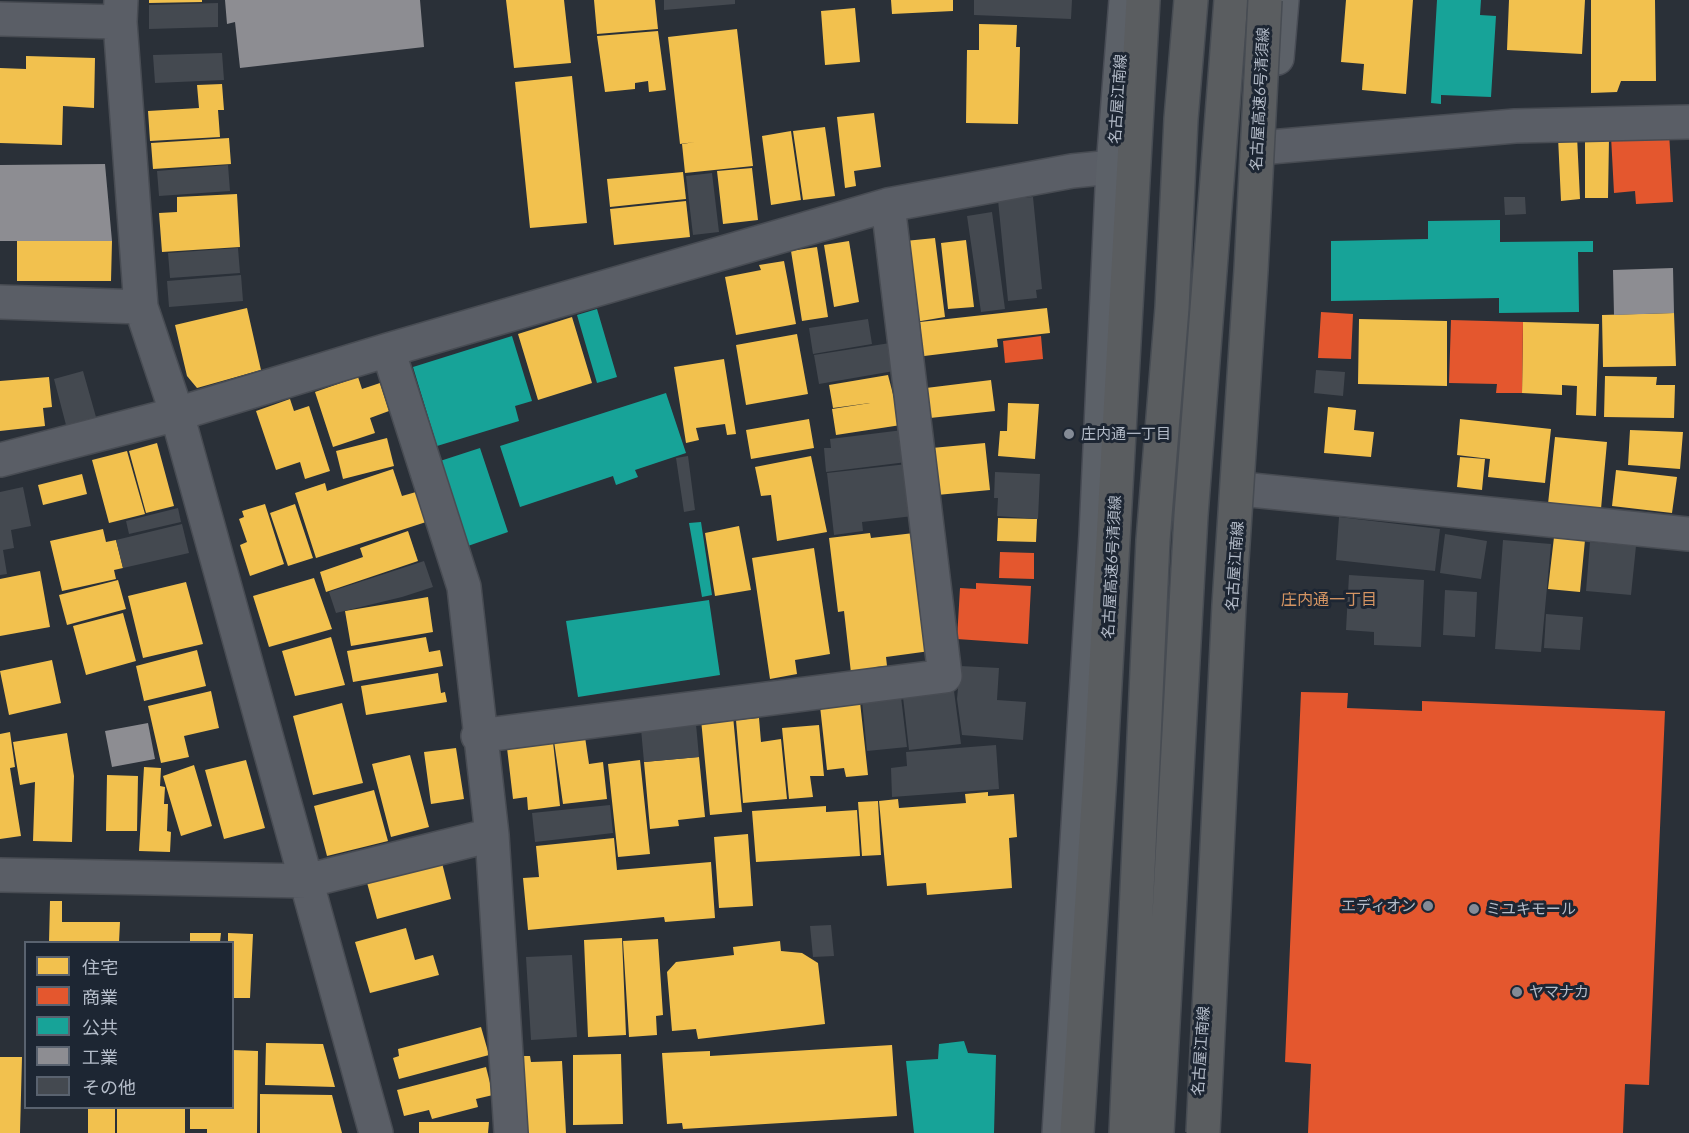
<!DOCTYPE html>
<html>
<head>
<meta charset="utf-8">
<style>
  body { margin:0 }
  #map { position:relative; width:1689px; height:1133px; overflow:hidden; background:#2a3038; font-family:Lato,"Noto Sans JP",sans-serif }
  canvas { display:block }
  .legend { position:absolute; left:24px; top:941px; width:210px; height:168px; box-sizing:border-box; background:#1d2633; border:2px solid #59626f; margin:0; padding:8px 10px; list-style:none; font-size:18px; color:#b4bcc9 }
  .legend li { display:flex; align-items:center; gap:12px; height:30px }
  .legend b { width:30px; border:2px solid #59626f }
</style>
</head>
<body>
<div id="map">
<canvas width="1689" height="1133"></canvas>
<ul class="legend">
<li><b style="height:16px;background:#f2c14e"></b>住宅</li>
<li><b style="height:16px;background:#e4572e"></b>商業</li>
<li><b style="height:16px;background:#17a398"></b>公共</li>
<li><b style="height:16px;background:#8d8d92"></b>工業</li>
<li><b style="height:16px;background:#444950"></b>その他</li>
</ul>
</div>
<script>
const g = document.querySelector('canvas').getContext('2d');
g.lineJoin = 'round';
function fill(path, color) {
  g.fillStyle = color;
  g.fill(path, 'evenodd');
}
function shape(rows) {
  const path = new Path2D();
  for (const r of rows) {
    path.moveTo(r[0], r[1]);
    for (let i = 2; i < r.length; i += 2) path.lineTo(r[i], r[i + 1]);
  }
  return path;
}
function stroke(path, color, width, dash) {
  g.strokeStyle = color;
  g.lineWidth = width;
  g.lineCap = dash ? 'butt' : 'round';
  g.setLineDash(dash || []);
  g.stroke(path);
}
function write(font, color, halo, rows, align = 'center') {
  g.font = font + ' Lato,"Noto Sans JP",sans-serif';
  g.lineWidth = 6;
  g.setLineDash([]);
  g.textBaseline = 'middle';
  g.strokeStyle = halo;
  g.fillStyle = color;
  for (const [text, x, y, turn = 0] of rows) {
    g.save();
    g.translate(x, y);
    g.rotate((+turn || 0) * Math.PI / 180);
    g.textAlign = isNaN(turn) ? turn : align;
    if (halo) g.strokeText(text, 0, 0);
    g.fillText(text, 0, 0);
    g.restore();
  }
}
const homes = shape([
  [149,0,202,0,202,2,149,3],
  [506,0,564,0,571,63,514,68],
  [594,0,655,0,658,29,597,34],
  [891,0,953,0,953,11,892,14],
  [1346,0,1413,0,1406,94,1362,90,1364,64,1341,62],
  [1509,0,1585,0,1582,54,1507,50],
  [1591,0,1655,0,1656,81,1621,81,1617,92,1591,93],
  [855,8,860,62,825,65,821,11],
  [979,24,1017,25,1016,47,1020,47,1018,124,966,123,967,50,979,50],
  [737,29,753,166,685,173,682,144,695,142,680,144,668,37],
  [658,31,666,90,649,92,648,81,635,83,635,89,605,92,597,36],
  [26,56,95,58,94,108,63,106,62,145,0,143,0,68,26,69],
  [572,76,587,223,530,228,515,82],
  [222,84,224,110,218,110,220,137,150,141,148,111,199,108,197,85],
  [874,113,881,167,854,171,856,186,845,188,837,117],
  [825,127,835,196,803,200,793,131],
  [791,131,801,200,771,205,762,136],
  [1577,136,1580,199,1561,201,1558,137],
  [229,138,231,164,153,169,151,143],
  [1585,139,1609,139,1608,198,1585,198],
  [752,168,758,220,723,224,717,171],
  [683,172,686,199,610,207,607,179],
  [237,194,240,247,162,252,159,213,177,212,177,197],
  [686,201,690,237,614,245,610,209],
  [935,238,945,317,915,322,905,241],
  [966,240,974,307,948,309,941,243],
  [17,241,112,241,111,281,17,281],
  [849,241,859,302,834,307,824,245],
  [817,247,828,317,802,321,791,251],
  [784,261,796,324,736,335,725,277,761,270,759,265],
  [247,308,261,370,197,388,187,376,175,325],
  [1047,308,1050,333,997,339,998,347,916,357,915,345,922,344,920,322],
  [1674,313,1676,366,1603,367,1602,315],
  [572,317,592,383,538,400,518,334],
  [1359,319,1447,321,1447,386,1358,384],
  [1523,322,1599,324,1596,416,1576,415,1577,386,1562,385,1562,395,1522,393],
  [797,334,808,394,746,405,736,345],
  [724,359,736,434,727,435,725,424,696,428,699,440,686,443,674,367],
  [888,375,901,425,836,435,832,409,870,403,833,408,829,385],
  [1605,376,1657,377,1656,385,1675,385,1674,418,1604,417],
  [49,377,52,407,43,408,45,426,0,431,0,381],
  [358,377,362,389,380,383,389,411,370,418,375,433,333,447,315,392],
  [991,380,995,411,930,418,926,388],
  [290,399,294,411,309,406,330,471,305,479,300,462,276,470,256,411],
  [1008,403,1039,404,1035,459,998,456,1000,431,1007,431],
  [1328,407,1356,410,1354,430,1374,432,1371,457,1324,453],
  [809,419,814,448,751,459,746,430],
  [1460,419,1551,429,1545,483,1488,477,1490,459,1457,455],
  [1630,430,1683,432,1680,469,1628,465],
  [1555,437,1607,442,1601,509,1548,504],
  [387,438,394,466,343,479,336,451],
  [157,443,174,506,146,513,129,451],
  [985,443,990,490,937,495,932,448],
  [127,451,145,514,109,523,92,460],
  [811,456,827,532,777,541,771,495,761,496,755,467],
  [1460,457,1485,459,1482,490,1457,487],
  [393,469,402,496,416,492,426,522,316,558,295,493,325,483,327,491],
  [1616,470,1677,477,1672,513,1612,506],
  [82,474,87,494,43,505,38,485],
  [265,504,284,564,250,576,240,545,247,542,239,519,244,517,242,511],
  [295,504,313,558,288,566,270,513],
  [998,518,1037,519,1036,542,997,541],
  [739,526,751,590,715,596,705,533],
  [103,529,106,542,116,540,123,568,114,570,116,579,62,591,50,541],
  [408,531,418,561,326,592,320,572,363,557,360,548],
  [870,533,871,538,914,533,930,651,886,657,887,666,876,667,876,670,851,673,844,611,838,612,829,538],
  [1554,537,1585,540,1580,592,1548,589],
  [814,548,830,654,795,660,797,674,770,679,752,558],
  [40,571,50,627,0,636,0,579],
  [314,578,332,629,269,647,253,596],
  [118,580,126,609,67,625,59,595],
  [186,582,203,644,143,658,128,596],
  [428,597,433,632,351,646,345,611],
  [123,613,136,661,86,675,73,626],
  [331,637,345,685,295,696,282,651],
  [426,637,429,652,440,650,443,666,353,682,347,651],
  [197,650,206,686,144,701,136,666],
  [52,660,61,703,9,715,0,671],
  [438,673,441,693,445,692,447,702,366,715,361,686],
  [211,691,219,728,184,736,189,757,161,763,148,706],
  [860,702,868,775,846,777,844,768,827,770,820,706],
  [342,703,363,783,313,795,293,716],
  [733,716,742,812,710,815,701,719],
  [759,718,761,742,781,739,787,799,743,803,736,720],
  [819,725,824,776,810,776,813,797,789,799,782,728],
  [10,732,15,767,10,768,21,836,0,839,0,734],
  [67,733,74,776,72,842,33,841,35,782,20,785,13,742],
  [585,737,589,764,603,762,607,799,563,804,554,741],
  [553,742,560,806,528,810,527,797,513,799,507,748],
  [456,748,464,799,431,804,424,752],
  [410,755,429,827,391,837,372,764],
  [699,757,705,817,678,820,679,826,650,829,644,762],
  [246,760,265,828,224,839,205,770],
  [640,760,650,854,618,857,608,764],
  [194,765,212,826,181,836,163,776],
  [144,767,161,768,160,786,165,787,164,804,168,804,167,831,171,832,170,852,139,851],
  [107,775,138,776,137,831,106,831],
  [374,790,388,841,327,856,314,806],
  [988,792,988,796,1014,794,1017,837,1009,838,1012,888,927,895,926,883,887,886,879,801,898,799,899,808,966,803,965,794],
  [878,801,881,855,862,856,858,802],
  [826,806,826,812,857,810,860,856,756,862,752,811],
  [748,834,753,906,719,908,714,837],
  [614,838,617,870,711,862,715,918,665,922,664,917,528,930,523,878,539,877,536,846],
  [441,859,451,899,377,919,366,879],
  [50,901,62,901,62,922,120,922,119,942,49,942],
  [406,928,415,960,433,955,439,975,370,993,355,942],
  [190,933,221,933,220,942,190,942],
  [228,933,253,934,250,998,232,998,232,942,228,942],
  [622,938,626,1035,588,1037,584,940],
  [658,939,663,1015,656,1016,657,1035,629,1037,623,941],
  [780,941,781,951,802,953,818,963,825,1024,698,1039,696,1029,672,1031,667,972,676,962,734,955,733,947],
  [481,1027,489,1055,399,1079,393,1058,399,1056,398,1049],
  [266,1043,323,1044,335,1087,265,1085],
  [892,1045,897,1116,683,1129,682,1123,667,1124,662,1053,710,1051,710,1056],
  [232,1050,258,1051,257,1133,207,1133,207,1129,190,1129,190,1108,232,1108],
  [621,1054,623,1124,573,1125,573,1055],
  [523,1056,530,1056,531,1062,562,1061,566,1133,527,1133],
  [0,1057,22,1057,20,1133,0,1133],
  [486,1067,493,1095,476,1099,478,1107,432,1119,429,1110,404,1116,397,1090],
  [260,1094,332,1095,342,1133,260,1133],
  [88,1108,115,1108,115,1133,88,1133],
  [117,1108,185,1108,185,1133,117,1133],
  [419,1122,489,1122,488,1133,419,1133]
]);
const shops = shape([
  [1669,132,1673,202,1636,204,1635,191,1614,193,1611,136],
  [1321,312,1353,314,1351,359,1318,358],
  [1451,320,1523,322,1522,393,1496,393,1497,384,1449,383],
  [1041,336,1043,359,1005,363,1003,341],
  [1000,552,1034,553,1034,579,999,578],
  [976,583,1031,586,1028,644,957,639,960,588,976,589],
  [1301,692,1348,693,1347,708,1422,711,1422,701,1665,711,1649,1085,1625,1084,1623,1133,1308,1133,1311,1064,1285,1062]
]);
const public = shape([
  [1437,0,1481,0,1480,15,1496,16,1491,97,1441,95,1441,104,1431,103],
  [1500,220,1500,242,1593,241,1593,252,1578,252,1579,312,1499,313,1499,298,1331,301,1331,241,1428,239,1428,221],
  [597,309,617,377,597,383,577,315],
  [512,336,532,401,515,406,519,421,437,446,413,367],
  [666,393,686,453,635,470,638,477,616,485,613,476,520,507,500,446],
  [480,448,508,532,465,547,437,462],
  [701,522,712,595,702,597,689,523],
  [709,600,720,675,578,697,566,621],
  [964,1041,968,1053,996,1055,994,1133,914,1133,906,1061,938,1059,939,1044]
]);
const industry = shape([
  [225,0,420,0,424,47,240,68,235,22,227,24],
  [105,164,112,241,0,241,0,165],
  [1673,268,1674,313,1614,315,1613,270],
  [148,723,155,759,112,767,105,731]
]);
const building = shape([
  [664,0,735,0,735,4,664,10],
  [974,0,1072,0,1071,19,974,15],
  [218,3,218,27,149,29,149,5],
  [222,53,224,80,155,83,153,55],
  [228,165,230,191,159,196,157,171],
  [712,173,719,232,693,235,686,176],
  [1033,197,1042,289,1036,290,1037,298,1008,301,998,200],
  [1504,197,1525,197,1526,214,1505,215],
  [992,212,1005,309,981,312,967,216],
  [238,248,240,273,170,278,168,253],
  [241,275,243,301,169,307,167,281],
  [868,319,872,344,813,354,809,328],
  [890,343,894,371,819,384,814,355],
  [1316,370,1345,372,1343,396,1314,393],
  [83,371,96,417,66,425,54,379],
  [903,430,907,462,826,472,824,448,831,448,830,439],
  [688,456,695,510,684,512,676,458],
  [907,464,913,516,862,522,863,531,834,535,827,473],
  [995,472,1040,474,1038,519,997,516,998,498,994,498],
  [23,487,31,526,11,530,14,548,3,550,7,574,0,575,0,492],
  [178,508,181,522,129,534,126,521],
  [1339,517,1440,529,1435,571,1336,560],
  [182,524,189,553,123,568,116,540],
  [1445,534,1487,541,1481,579,1440,573],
  [1503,540,1551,544,1541,652,1495,649],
  [1590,542,1636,546,1631,595,1586,591],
  [424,561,433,587,402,597,336,613,329,592],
  [1349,575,1424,580,1421,647,1374,645,1374,632,1346,630],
  [1445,590,1477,592,1475,637,1443,635],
  [1546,614,1583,617,1580,650,1544,648],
  [960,666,999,668,997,700,1026,702,1023,740,962,735,957,699],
  [954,691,961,744,909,750,903,697],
  [901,697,907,747,867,751,862,701],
  [696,724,699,757,644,762,641,729],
  [996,745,999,789,892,797,891,768,907,766,906,752],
  [610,805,613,833,535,842,532,813],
  [831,925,834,956,813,957,810,926],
  [572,955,577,1037,531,1040,526,957]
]);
const minor = shape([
  [121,0,120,22,141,307,177,414,376,1133],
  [0,19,120,22],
  [1270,147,1515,126,1689,122],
  [0,302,141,307],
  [388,350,464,587,492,835,511,1133],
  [0,460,177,414,388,350,888,205,1072,171,1113,167],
  [1241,489,1689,534],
  [478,736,945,676,888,205],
  [0,875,306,881,492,835]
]);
const primary = shape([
  [1277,58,1282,0],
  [1059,1133,1096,535,1113,167,1126,0]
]);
const motorway = shape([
  [1077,1133,1100,774,1143,0],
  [1126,1133,1153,540,1172,308,1181,119,1191,0],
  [1157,1133,1191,515,1231,0]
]);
const motorwayBridge = shape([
  [1203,1133,1229,605,1251,270,1265,0]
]);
const markers = [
  [1069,434,6,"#848b96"],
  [1428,906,6,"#848b96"],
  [1474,909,6,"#848b96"],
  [1517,992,6,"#848b96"]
];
const streetNames = [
  ["名古屋江南線",1118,99,-86],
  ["名古屋高速6号清須線",1260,99,-87],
  ["名古屋江南線",1235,566,-86],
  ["名古屋高速6号清須線",1112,567,-87],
  ["名古屋江南線",1201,1051,-86]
];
const poiNames = [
  ["庄内通一丁目",1081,434],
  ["エディオン",1416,906,"right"],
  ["ミユキモール",1486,909],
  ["ヤマナカ",1529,992]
];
const neighbourhoodNames = [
  ["庄内通一丁目",1329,600]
];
fill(homes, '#f2c14e');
fill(shops, '#e4572e');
fill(public, '#17a398');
fill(industry, '#8d8d92');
fill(building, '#444950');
stroke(minor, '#484c53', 36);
stroke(primary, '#484c55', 36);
stroke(motorway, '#474c53', 36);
stroke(minor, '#5a5e66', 33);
stroke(primary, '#5c6168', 33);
stroke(motorway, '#5a5d60', 33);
stroke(motorwayBridge, '#474c53', 36, []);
stroke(motorwayBridge, '#5a5d60', 33);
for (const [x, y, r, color] of markers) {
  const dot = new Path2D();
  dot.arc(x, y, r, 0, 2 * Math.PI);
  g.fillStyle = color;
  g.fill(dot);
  stroke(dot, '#1d2633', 2);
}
write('15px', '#b4bcc9', '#1d2633', streetNames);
write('15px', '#b4bcc9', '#1d2633', poiNames, 'left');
write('16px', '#d59563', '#1d2633', neighbourhoodNames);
</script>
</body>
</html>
